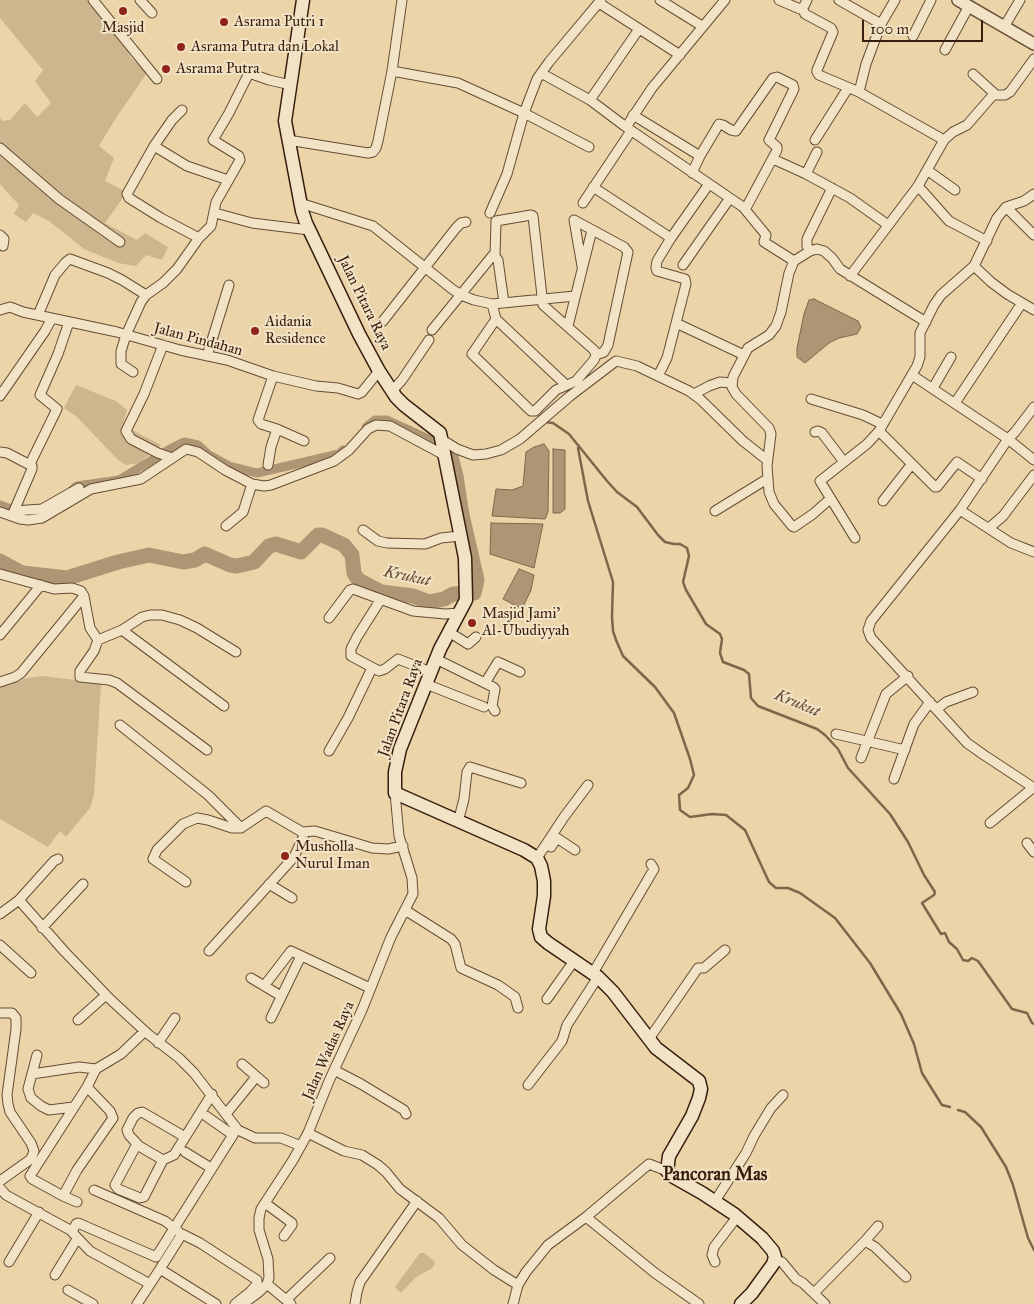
<!DOCTYPE html>
<html>
<head>
<meta charset="utf-8">
<style>
  body { margin:0 }
  #map { position:relative; width:1034px; height:1304px; overflow:hidden; background:#ebd4a8; font-family:"IM FELL Great Primer",serif }
  canvas { display:block }
  .scale { position:absolute; left:862px; top:20px; width:121px; height:22px; box-sizing:border-box; border:2px solid #381e0e; border-top:0; padding-left:6px; font-size:15px; line-height:18px; white-space:nowrap; color:#381e0e; -webkit-text-stroke:4px #f2e3c6; paint-order:stroke }
</style>
</head>
<body>
<div id="map">
<canvas width="1034" height="1304"></canvas>
<div class="scale">100 m</div>
</div>
<script>
const g = document.querySelector('canvas').getContext('2d');
g.lineJoin = 'round';
function fill(path, color) {
  g.fillStyle = color;
  g.fill(path, 'evenodd');
}
function shape(rows) {
  const path = new Path2D();
  for (const r of rows) {
    path.moveTo(r[0], r[1]);
    for (let i = 2; i < r.length; i += 2) path.lineTo(r[i], r[i + 1]);
  }
  return path;
}
function stroke(path, color, width, dash) {
  g.strokeStyle = color;
  g.lineWidth = width;
  g.lineCap = dash ? 'butt' : 'round';
  g.setLineDash(dash || []);
  g.stroke(path);
}
function write(font, color, halo, rows, align = 'center') {
  g.font = font + ' "IM FELL Great Primer",serif';
  g.lineWidth = 4;
  g.setLineDash([]);
  g.textBaseline = 'middle';
  g.strokeStyle = halo;
  g.fillStyle = color;
  for (const [text, x, y, turn = 0] of rows) {
    g.save();
    g.translate(x, y);
    g.rotate((+turn || 0) * Math.PI / 180);
    g.textAlign = isNaN(turn) ? turn : align;
    if (halo) g.strokeText(text, 0, 0);
    g.fillText(text, 0, 0);
    g.restore();
  }
}
const green = shape([
  [0,0,87,0,125,45,131,58,147,73,116,118,99,146,114,158,105,181,127,192,105,223,137,240,145,233,168,247,162,260,146,255,136,266,118,263,84,249,49,221,33,213,26,222,14,214,19,205,0,184,0,118,3,121,10,120,25,103,37,117,51,103,35,81,43,70,0,18],
  [76,385,116,401,127,410,123,425,161,445,139,463,126,465,118,460,77,417,64,408],
  [42,676,101,683,94,795,90,808,66,837,60,831,48,847,0,819,0,684,6,681],
  [420,1253,424,1253,429,1257,435,1262,434,1266,431,1269,416,1277,401,1293,395,1287]
]);
const water = shape([
  [814,299,858,321,861,327,857,334,839,338,829,343,805,363,797,357,797,348,804,314,809,300,814,299],
  [544,444,549,451,548,512,545,519,492,516,496,489,512,490,523,486,526,452,534,447,544,444],
  [553,449,565,450,565,509,560,513,553,513,553,449],
  [491,523,543,524,534,568,490,554,491,523],
  [519,569,534,575,531,590,522,609,503,599,519,569]
]);
const stream = shape([
  [544,422,553,423,569,434,607,481,617,492,637,507,658,535,665,542,674,544,680,544,687,548,689,556,683,582,686,590,706,624,720,634,722,639,720,653,723,662,744,670,749,674,751,698,758,706,817,729,825,735,838,749,848,768,890,814,908,842,924,875,935,892,934,895,922,903,941,934,945,933,949,942,957,949,963,960,968,961,972,958,978,961,1012,1009,1027,1013,1032,1023,1034,1024],
  [578,448,588,501,613,582,612,617,613,631,616,640,623,656,655,687,674,713,690,759,694,775,688,788,679,795,680,810,690,817,712,814,726,815,745,830,769,882,776,888,788,888,800,893,835,918,870,963,901,1014,914,1044,922,1073,942,1105,950,1107],
  [958,1110,965,1112,981,1127,1006,1167,1013,1185,1028,1238,1034,1250]
]);
const canal = shape([
  [366,427,375,420,387,420,446,447],
  [72,490,77,486,119,480,170,449,184,442,198,445,209,455,229,466,257,473,339,454,343,450],
  [0,505,8,508,22,509]
]);
const river = shape([
  [0,561,22,573,67,578,118,562,149,555,183,562,195,560,205,554,230,565,237,566,254,562,269,546,276,544,301,552,318,535,322,535,344,545,352,555,354,573,357,578,360,581,381,592,413,596,429,602,444,599,453,594,474,593,477,580,462,515,456,476,451,457,451,449]
]);
const minor = shape([
  [93,0,157,79],
  [140,0,152,13],
  [402,0,392,71,458,83,524,113,589,147],
  [660,0,702,26],
  [725,0,652,88,626,127,743,207,766,235,764,242,794,261],
  [779,0,800,9,804,6,807,0],
  [839,0,881,24],
  [599,3,680,55],
  [802,8,805,14,831,28,833,32,817,70,817,72,819,75,859,92,944,140],
  [1004,27,1020,0],
  [913,36,931,0],
  [945,50,969,6],
  [541,73,590,100,626,127],
  [973,74,995,94],
  [859,92,866,64,881,24,895,0],
  [590,100,639,29],
  [182,110,172,120,154,146,127,194,129,198,161,218,199,238],
  [633,115,700,156],
  [288,140,368,153,373,152,376,148,378,141,392,71],
  [815,140,848,88],
  [154,146,187,166,228,180],
  [0,148,59,199,120,242],
  [773,159,806,174,850,198,888,225],
  [927,170,955,190],
  [692,173,700,156,719,124,723,125,731,130,736,131,773,78,777,77,793,85,794,89,769,140,777,147,777,150,747,206,743,207],
  [806,174,817,152],
  [918,186,949,221,987,241],
  [593,187,671,238],
  [300,203,373,226,452,289,461,295,474,300,492,304,575,296],
  [583,203,631,131],
  [1006,207,1024,201,1034,194],
  [215,213,252,223,309,230],
  [490,213,507,174,524,113,537,79,549,62,601,0],
  [574,220,624,247,628,252,608,345,604,352,596,355],
  [574,220,582,266],
  [0,235,4,239,3,246],
  [1034,235,1006,207,997,218,974,266,991,282,1007,294,1034,310],
  [810,251,807,246,807,239,832,188],
  [495,256,496,221,531,215,533,216,543,305,594,350,596,355,594,360,576,381,556,390,535,411,531,411,472,354,496,319],
  [683,265,730,198],
  [850,276,918,186,944,140,953,132,967,125,993,95,1005,95,1010,92,1034,59],
  [492,304,496,319,566,385],
  [0,310,10,307,23,312,117,332,180,350,227,360,273,376,316,386,338,388,358,394,362,392,379,371],
  [38,315,55,275,66,262,70,259,108,273,122,280,146,295],
  [383,321,456,228,461,223,466,222],
  [676,323,744,355],
  [568,326,592,230],
  [432,330,493,255,498,260,504,303],
  [163,345,144,394,126,431,131,439,158,453,172,458],
  [207,356,229,285],
  [133,372,121,364,121,351,126,335,141,302,146,295,163,283,177,269,199,238,211,226,216,202,240,160,239,156,213,140,229,113,249,73,269,80,291,85],
  [657,375,660,372,667,358,686,284,685,279,657,271,656,268,657,261,671,238,709,184],
  [912,375,1008,439,1034,460],
  [933,388,951,357],
  [392,391,402,380,429,340],
  [694,394,709,386,720,382,731,383],
  [0,396,45,331,52,318],
  [811,399,863,415,882,424],
  [955,403,1022,303],
  [1034,407,1015,432,1008,439,960,510,871,621,868,630,871,638,967,743,984,755,1034,788],
  [277,429,304,441],
  [879,431,935,487,937,487,957,462,982,479],
  [815,432,818,431,822,433,844,462],
  [441,439,457,449,473,455,486,454,501,450,520,439,570,396,616,361,637,366,689,391,700,399,743,441,767,460],
  [0,452,7,453,32,466,32,469,14,511,42,509,79,488],
  [30,464,57,409,40,395,58,354,69,322],
  [268,465,271,447,277,429,261,424,258,420,273,376],
  [830,499,813,514,794,527,792,526,774,504,769,492,767,466,771,434,769,428,736,394,732,387,733,377,748,348,769,335,776,326,781,312,789,273,794,261,810,251,817,249,824,251,832,258,840,269,926,322],
  [883,501,911,465],
  [960,510,1011,543,1034,552],
  [715,511,767,479],
  [0,512,20,519,28,520,42,518,91,489,141,479,186,449,198,452,225,470,252,484,264,486,271,485,334,461,349,450,368,429,376,425,390,426,444,455],
  [226,526,243,512,252,484],
  [989,528,1003,516,1034,475],
  [363,530,378,541,387,543,425,544,441,538,460,536],
  [855,538,820,481,867,444,879,431,917,366,920,357,920,333,934,305,941,295,974,266],
  [0,574,54,589,72,588,81,591,84,596,90,628,98,640,94,651,80,671,80,677,109,680,117,683,207,750],
  [381,599,357,637,351,649,351,656,379,671,385,669,398,659,431,672],
  [329,618,350,590,353,589,413,611,445,614,460,613],
  [122,630,142,617,150,615,162,615,180,620,197,628,236,652],
  [449,632,468,644,476,637],
  [0,635,41,585],
  [98,640,122,630,224,706],
  [436,659,493,687,495,689,492,706,495,711],
  [0,682,15,677,21,673,84,596],
  [485,683,498,662,520,672],
  [426,684,484,707],
  [937,709,946,702,973,692],
  [120,725,208,795,241,828],
  [836,734,905,750],
  [329,751,348,718,372,668],
  [861,758,886,694,908,676],
  [894,779,914,724,930,702],
  [458,822,464,799,467,772,470,767,521,783],
  [990,823,1034,787],
  [1027,843,1034,852],
  [551,847,557,838,575,850],
  [537,858,564,817,588,785],
  [186,882,153,859,157,850,183,824,197,818,208,820,232,828,241,828,266,811,302,832,315,831,372,848,388,849,403,846],
  [269,884,292,898],
  [19,900,64,951,111,1000,148,1034,179,1058,194,1073,238,1130,255,1138,281,1138,301,1146],
  [405,910,451,939,455,944,461,968,498,985,515,997,518,1008],
  [0,914,19,900,54,861,58,859],
  [42,928,83,884],
  [0,945,31,973],
  [209,951,294,857,305,833],
  [593,973,654,869,651,864],
  [251,978,281,996],
  [264,986,291,951,370,988],
  [547,999,574,961],
  [0,1013,12,1013,16,1018,16,1029,7,1095,8,1104,10,1112,31,1143,34,1151,31,1159,0,1181],
  [271,1018,301,956],
  [78,1020,106,995],
  [649,1039,698,968,704,968,725,950],
  [158,1043,175,1018],
  [37,1055,28,1089,31,1098,41,1106,49,1110,73,1107],
  [242,1064,264,1083],
  [334,1070,361,1084,404,1110,406,1114],
  [32,1074,79,1067,96,1069,121,1054,145,1031],
  [528,1085,562,1041,567,1025,598,977],
  [87,1087,96,1069],
  [226,1114,256,1077],
  [308,1133,344,1151,362,1155,378,1165,386,1172,400,1189,439,1218,462,1245,494,1270,518,1285],
  [137,1144,115,1185,118,1189,140,1198,144,1197,163,1160,174,1155,212,1094],
  [185,1152,211,1168],
  [163,1160,139,1146,129,1135,127,1130,133,1118,138,1113,142,1112,185,1137],
  [0,1188,6,1195,15,1200,70,1230,90,1251,150,1284],
  [94,1190,165,1221,178,1231],
  [63,1196,77,1170,113,1118,110,1111,87,1087,30,1176,32,1179,63,1196,77,1202],
  [715,1201,746,1153,754,1136,771,1108,783,1095],
  [265,1203,292,1223,292,1225,284,1236],
  [586,1217,655,1273,699,1304],
  [72,1232,76,1224,78,1223,156,1257,233,1135,206,1116],
  [865,1241,875,1247,906,1277],
  [775,1260,782,1262,796,1279,803,1283,825,1304],
  [9,1262,39,1212],
  [715,1262,712,1255,714,1247,737,1217],
  [160,1269,182,1234,200,1243,257,1280,257,1284,250,1292,235,1304],
  [55,1275,77,1239],
  [267,1284,291,1304],
  [68,1290,93,1304],
  [814,1293,865,1241,878,1226],
  [286,1300,330,1258],
  [137,1304,160,1269,216,1304],
  [243,1304,259,1292,267,1284,269,1278,268,1259,259,1230,259,1218,261,1209,293,1160,308,1133,329,1081,362,1010,391,937,413,894,412,878,399,836,395,793],
  [355,1304,357,1292,360,1282,417,1201],
  [513,1304,518,1285,526,1272,548,1245,586,1217,649,1164,662,1169,667,1169]
]);
const tertiary = shape([
  [958,0,1034,44]
]);
const secondary = shape([
  [303,0,285,121,302,211,306,223,359,334,379,371,396,397,404,405,440,433,465,558,466,600,440,649,400,749,395,772,395,793,524,850,537,858,541,866,544,881,544,896,539,929,541,937,548,943,598,977,613,992,656,1048,699,1081,701,1089,699,1098,692,1116,669,1156,667,1171,672,1176,702,1193,734,1214,762,1238,773,1251,775,1257,773,1264,752,1293,741,1304]
]);
const markers = [
  [123,11,5,"#8f2418"],
  [224,22,5,"#8f2418"],
  [181,47,5,"#8f2418"],
  [166,69,5,"#8f2418"],
  [255,331,5,"#8f2418"],
  [472,623,5,"#8f2418"],
  [285,856,5,"#8f2418"]
];
const poiNames = [
  ["Asrama Putri 1",234,22],
  ["Masjid",123,28,"center"],
  ["Asrama Putra dan Lokal",191,47],
  ["Asrama Putra",176,69],
  ["Aidania",265,322],
  ["Residence",265,339],
  ["Masjid Jami'",482,614],
  ["Al-Ubudiyyah",482,631],
  ["Musholla",295,847],
  ["Nurul Iman",295,864]
];
const streetNames = [
  ["Jalan Pitara Raya",364,303,64],
  ["Jalan Pindahan",198,340,15],
  ["Jalan Pitara Raya",401,708,-70],
  ["Jalan Wadas Raya",329,1051,-66]
];
const waterNames = [
  ["Krukut",407,577,12],
  ["Krukut",797,704,23]
];
const quarterNames = [
  ["Pancoran Mas",715,1176]
];
fill(green, '#cdb58e');
fill(water, '#ae9674');
stroke(water, '#7f664b', 1);
stroke(stream, '#7f664b', 2.5);
stroke(canal, '#ae9674', 9);
stroke(river, '#ae9674', 15);
stroke(minor, '#654c34', 11);
stroke(tertiary, '#654c34', 14);
stroke(secondary, '#381e0e', 15);
stroke(minor, '#f2e3c6', 9);
stroke(tertiary, '#f2e3c6', 11);
stroke(secondary, '#f2e3c6', 12);
for (const [x, y, r, color] of markers) {
  const dot = new Path2D();
  dot.arc(x, y, r, 0, 2 * Math.PI);
  g.fillStyle = color;
  g.fill(dot);
  stroke(dot, '#f2e3c6', 2);
}
write('15px', '#381e0e', '#f2e3c6', poiNames, 'left');
write('15px', '#381e0e', '#f2e3c6', streetNames);
write('italic 16px', '#614832', '#f2e3c6', waterNames);
write('bold 18px', '#381e0e', '#f2e3c6', quarterNames);
</script>
</body>
</html>
